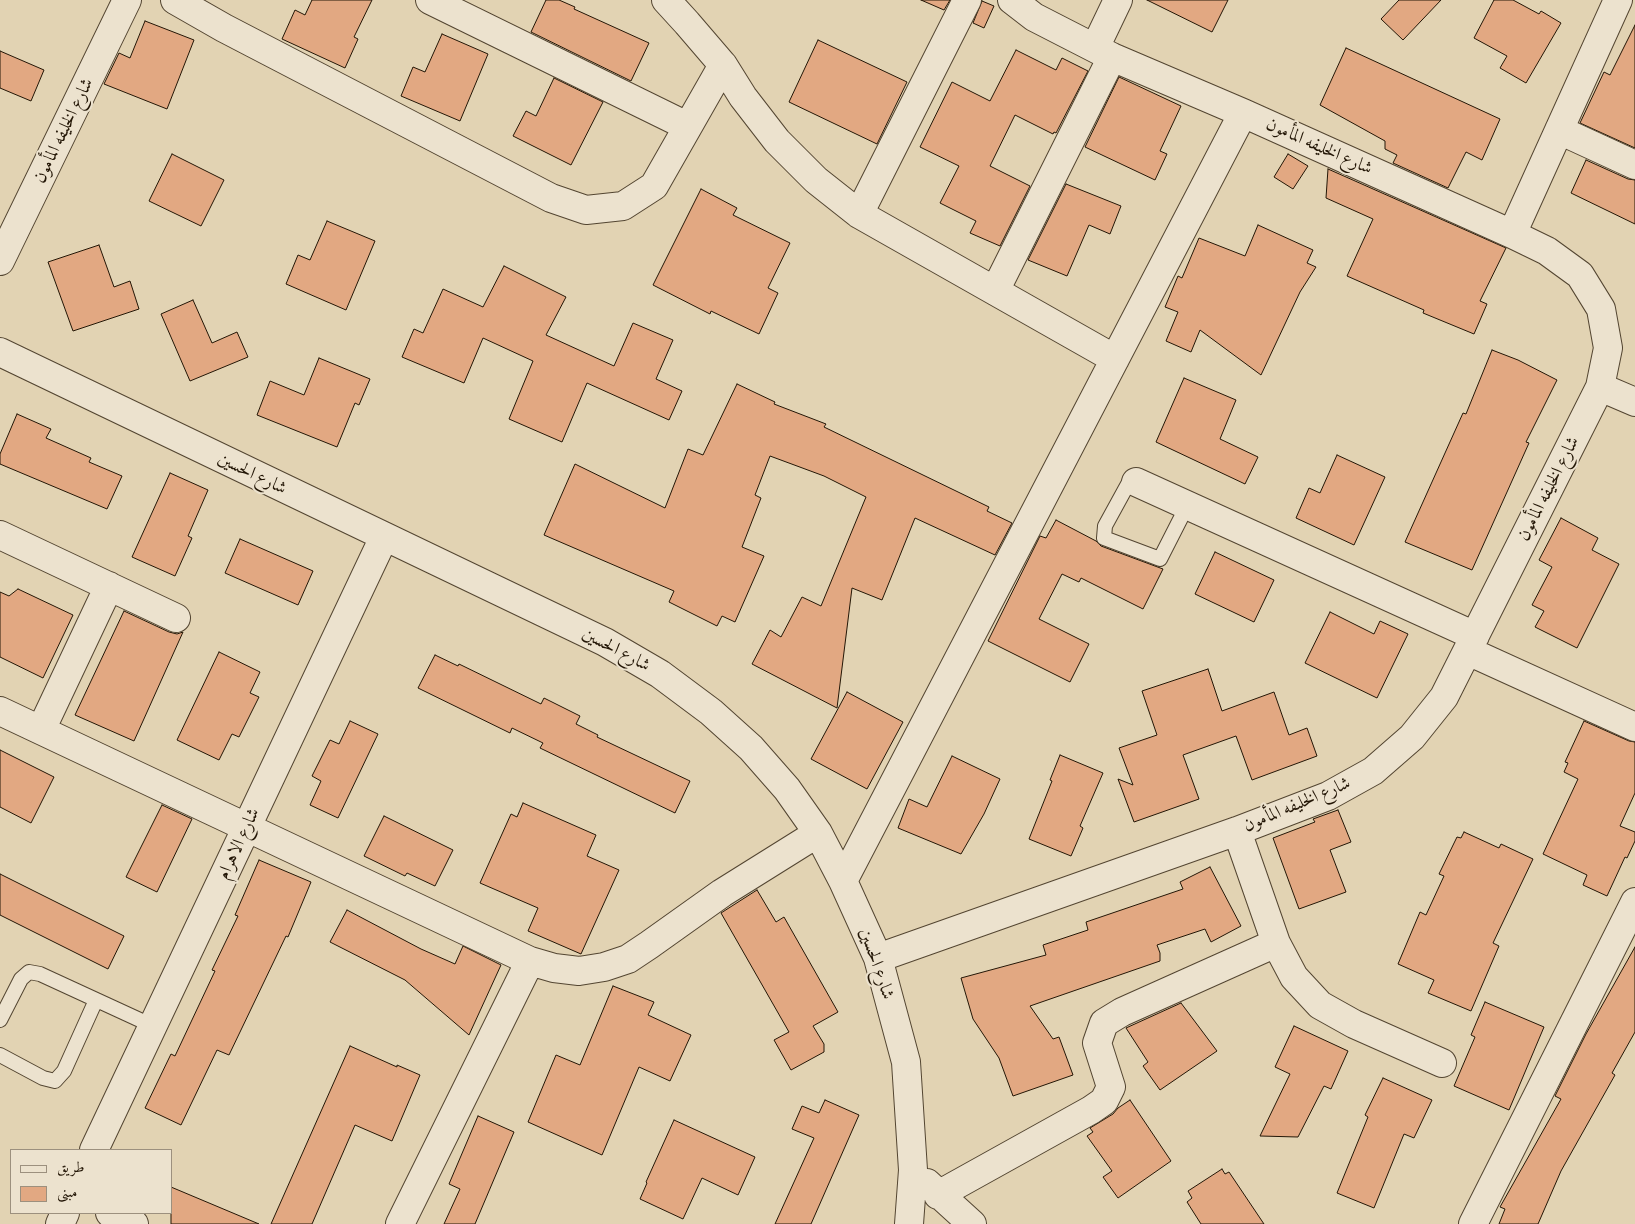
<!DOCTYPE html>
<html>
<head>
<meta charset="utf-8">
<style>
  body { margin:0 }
  #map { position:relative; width:1635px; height:1224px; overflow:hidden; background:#e2d3b3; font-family:Alegreya,Amiri,serif }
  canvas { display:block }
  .legend { position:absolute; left:10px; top:1149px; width:162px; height:65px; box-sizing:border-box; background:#ece2ce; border:1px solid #9c907e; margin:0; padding:6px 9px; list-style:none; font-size:15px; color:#231606 }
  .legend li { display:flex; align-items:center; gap:10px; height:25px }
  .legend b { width:25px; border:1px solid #9c907e }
</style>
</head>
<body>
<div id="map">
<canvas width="1635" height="1224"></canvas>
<ul class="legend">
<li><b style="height:6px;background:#ece2ce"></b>طريق</li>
<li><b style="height:14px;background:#e2a882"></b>مبنى</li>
</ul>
</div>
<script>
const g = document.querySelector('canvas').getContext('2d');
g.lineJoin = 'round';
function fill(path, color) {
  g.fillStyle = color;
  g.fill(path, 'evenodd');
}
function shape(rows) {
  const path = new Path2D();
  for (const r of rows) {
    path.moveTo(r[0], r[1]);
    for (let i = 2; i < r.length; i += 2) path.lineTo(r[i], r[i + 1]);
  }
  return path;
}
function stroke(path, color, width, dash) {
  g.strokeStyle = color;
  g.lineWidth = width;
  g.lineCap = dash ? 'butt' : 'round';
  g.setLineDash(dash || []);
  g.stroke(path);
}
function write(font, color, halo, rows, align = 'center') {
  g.font = font + ' Alegreya,Amiri,serif';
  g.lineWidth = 4;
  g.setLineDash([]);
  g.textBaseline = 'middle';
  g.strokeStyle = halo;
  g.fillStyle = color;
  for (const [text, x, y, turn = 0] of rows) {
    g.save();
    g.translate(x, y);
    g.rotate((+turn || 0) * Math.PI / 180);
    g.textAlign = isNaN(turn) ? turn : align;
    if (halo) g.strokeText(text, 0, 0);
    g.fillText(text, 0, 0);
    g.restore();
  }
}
const building = shape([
  [312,0,372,0,354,37,358,39,345,68,282,39,295,10,305,15,312,0],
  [546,0,559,0,575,7,574,9,649,43,631,81,531,32,546,0],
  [921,0,950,0,944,10,921,0],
  [1147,0,1228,0,1212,32,1147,0],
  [1399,0,1441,0,1403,40,1381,19,1399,0],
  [1494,0,1513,0,1539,14,1541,11,1561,23,1526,83,1500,68,1507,56,1474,38,1494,0],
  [982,1,994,6,984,28,973,23,982,1],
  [145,21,194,40,167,109,104,84,119,53,130,58,145,21],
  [1635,25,1635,148,1580,123,1604,72,1610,75,1635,25],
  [442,34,488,54,460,121,401,96,413,67,425,72,442,34],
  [818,40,907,82,877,144,789,102,818,40],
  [1346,48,1500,119,1482,160,1466,152,1448,188,1393,163,1397,155,1385,149,1385,141,1320,105,1346,48],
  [1016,50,1056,70,1062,58,1088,71,1056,133,1054,132,1053,134,1015,115,990,166,1030,186,1000,246,970,233,976,221,940,203,959,166,920,147,952,82,990,101,1016,50],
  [0,51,44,70,31,101,0,88,0,51],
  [1119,77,1181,106,1160,151,1167,154,1155,180,1085,147,1119,77],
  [554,78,603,102,571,165,513,136,526,111,536,116,554,78],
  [172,154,224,180,201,226,149,201,172,154],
  [1288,154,1308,166,1293,189,1274,177,1288,154],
  [1586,160,1628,179,1635,180,1635,224,1571,193,1586,160],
  [1328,169,1506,248,1480,301,1487,304,1474,334,1423,313,1424,310,1347,276,1373,219,1326,198,1328,169],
  [1066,184,1121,206,1110,234,1089,225,1067,276,1028,260,1066,184],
  [701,189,737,208,733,215,790,243,768,288,778,293,759,334,711,311,710,314,653,285,701,189],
  [327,221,375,241,346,310,286,284,298,255,310,260,327,221],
  [1258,225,1313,250,1307,263,1316,267,1300,292,1261,375,1200,330,1191,352,1166,341,1178,312,1165,307,1178,276,1182,278,1199,238,1245,256,1258,225],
  [99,245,114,287,130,281,139,309,73,331,48,262,99,245],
  [504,266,566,297,546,335,614,366,633,323,673,340,656,379,682,391,669,420,587,383,562,442,509,419,533,361,483,338,464,383,402,357,414,329,423,333,443,289,483,307,504,266],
  [193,300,212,343,237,332,248,357,190,381,161,314,193,300],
  [1492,350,1518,360,1557,380,1526,442,1529,443,1472,570,1405,542,1463,413,1466,414,1492,350],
  [319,358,370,379,359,405,355,403,337,447,257,415,270,381,304,395,319,358],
  [1184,378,1236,400,1220,439,1258,457,1245,484,1156,442,1184,378],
  [737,384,775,402,774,404,826,424,824,427,989,507,987,511,1012,523,995,555,915,518,882,600,852,588,837,708,752,664,770,630,781,637,802,597,821,606,866,497,824,476,770,456,755,495,761,498,742,547,764,556,735,622,722,616,717,626,669,602,674,591,544,535,575,464,665,508,688,449,703,455,737,384],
  [17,414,51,429,46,438,91,458,89,462,122,476,107,509,0,464,0,454,17,414],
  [1337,455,1385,477,1354,545,1296,518,1309,488,1320,493,1337,455],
  [170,473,208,490,188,536,192,538,175,576,132,557,170,473],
  [1561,518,1598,538,1592,550,1619,564,1577,648,1535,627,1544,611,1532,605,1552,567,1539,560,1561,518],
  [1056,520,1096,541,1101,546,1163,569,1143,609,1081,578,1079,582,1062,574,1039,619,1089,644,1070,682,988,641,1040,536,1046,538,1056,520],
  [240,539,313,571,298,605,225,573,240,539],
  [1215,552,1274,580,1254,622,1195,594,1215,552],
  [18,589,73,615,43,678,0,657,0,592,9,596,18,589],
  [124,611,169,632,177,634,183,632,134,741,75,715,124,611],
  [1330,612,1374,634,1380,621,1408,634,1377,698,1305,663,1330,612],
  [219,652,260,672,250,693,259,697,239,737,232,734,219,760,177,740,219,652],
  [435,655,458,666,459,664,541,704,544,698,580,716,576,724,598,735,597,737,690,781,675,813,540,748,543,743,512,728,510,733,418,688,435,655],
  [1208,669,1222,711,1274,692,1289,735,1307,728,1317,756,1252,780,1236,736,1183,755,1199,799,1134,822,1118,779,1133,785,1119,748,1157,735,1142,691,1208,669],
  [847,692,903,722,867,789,811,759,847,692],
  [350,721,378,734,338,818,310,805,321,781,312,776,330,740,339,744,350,721],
  [1584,721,1629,741,1635,742,1635,793,1620,826,1635,832,1635,841,1627,858,1625,857,1607,896,1583,885,1587,875,1543,854,1578,779,1564,772,1568,763,1565,762,1584,721],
  [0,750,54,777,31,823,0,807,0,750],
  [1060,755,1103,773,1080,826,1083,828,1071,856,1029,839,1052,781,1050,780,1060,755],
  [952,756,1000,779,984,814,961,854,898,828,909,799,927,807,952,756],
  [523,803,596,835,587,856,619,870,581,954,528,931,538,908,480,883,511,814,517,817,523,803],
  [162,805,192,819,157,892,126,877,162,805],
  [1338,810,1351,842,1330,850,1346,892,1299,909,1273,838,1315,822,1313,819,1338,810],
  [384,816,453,850,435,886,407,873,405,876,364,856,384,816],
  [1464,832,1499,848,1501,844,1533,859,1493,943,1499,946,1471,1011,1428,993,1434,980,1398,964,1420,912,1426,915,1444,876,1439,874,1457,837,1461,838,1464,832],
  [259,860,311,882,288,937,286,936,229,1055,217,1050,181,1125,145,1108,171,1054,175,1056,215,971,212,970,238,916,235,915,259,860],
  [1210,867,1241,926,1211,942,1205,929,1157,945,1160,953,1160,961,1030,1006,1053,1039,1059,1037,1073,1075,1013,1096,999,1058,973,1019,961,978,1046,955,1043,945,1088,930,1086,922,1183,889,1180,882,1210,867],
  [0,874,124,936,108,969,0,915,0,874],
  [757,890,776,922,784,917,838,1012,813,1026,824,1044,824,1052,791,1070,774,1040,789,1032,721,913,757,890],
  [347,910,421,949,455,964,463,946,501,965,469,1035,405,980,330,942,347,910],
  [1635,947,1635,1032,1612,1073,1615,1075,1561,1171,1538,1224,1499,1224,1505,1209,1500,1207,1561,1099,1555,1096,1586,1034,1635,947],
  [613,986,654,1002,648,1015,691,1035,670,1081,639,1067,602,1155,528,1122,556,1055,580,1065,613,986],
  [1485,1002,1544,1027,1509,1110,1454,1086,1475,1037,1471,1035,1485,1002],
  [1181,1003,1217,1051,1160,1090,1143,1066,1148,1062,1126,1028,1181,1003],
  [1294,1026,1348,1051,1331,1089,1324,1086,1298,1137,1260,1136,1290,1074,1275,1067,1294,1026],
  [350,1046,397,1067,397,1065,420,1075,392,1141,355,1125,312,1224,271,1224,350,1046],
  [1383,1078,1432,1100,1414,1138,1404,1134,1374,1208,1337,1193,1368,1117,1365,1115,1383,1078],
  [825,1100,859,1115,811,1224,775,1224,814,1138,792,1129,802,1106,819,1113,825,1100],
  [1130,1100,1171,1161,1118,1198,1103,1177,1112,1171,1087,1136,1093,1132,1090,1128,1113,1114,1118,1108,1130,1100],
  [478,1116,514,1132,475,1224,444,1224,460,1189,449,1184,478,1116],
  [674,1120,755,1157,738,1195,702,1178,683,1219,640,1199,647,1183,646,1182,674,1120],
  [1222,1169,1225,1174,1229,1172,1264,1224,1201,1224,1187,1202,1192,1198,1188,1191,1222,1169],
  [171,1187,259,1224,171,1224,171,1187]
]);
const service = shape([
  [1136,482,1128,484,1105,526,1104,538,1160,559,1187,506],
  [0,1020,21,979,29,972,40,974,153,1026],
  [0,1055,43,1078,55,1081,64,1071,96,1000]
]);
const minor = shape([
  [175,0,224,28,551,198,586,210,623,206,654,186,723,65],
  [430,0,687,126],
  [666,0,687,23,723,65,743,97,777,141,816,180,859,214,1115,359],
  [1095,48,1118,0],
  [1559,130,1635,165],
  [859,214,967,0],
  [1512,234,1618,0],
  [0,261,127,0],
  [995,291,1112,57],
  [0,352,605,642,660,674,711,712,751,748,787,789,818,833,843,881,878,958,906,1062,913,1170,909,1224],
  [1600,387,1635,402],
  [1136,482,1475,636],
  [0,535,176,618],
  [1468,651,1635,727],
  [0,711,530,961,554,968,579,971,604,967,628,959,649,945,722,893,818,833],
  [41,730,109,586],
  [1237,831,1276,943,1294,977,1320,1005,1354,1024,1442,1063],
  [843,881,1243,113],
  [878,958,1237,831,1328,796,1373,771,1412,737,1444,697,1600,387,1608,348,1601,309,1580,275,1547,251,1512,234,1243,113,1112,57,1034,17,1012,0],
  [94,1150,384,537],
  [927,1183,972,1224],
  [938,1195,1091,1110,1104,1101,1111,1087,1097,1043,1104,1023,1122,1012,1276,943],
  [110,1213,134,1224],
  [60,1224,65,1213],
  [400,1224,530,961],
  [1473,1224,1635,902]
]);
const streetNames = [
  ["شارع الخليفه المأمون",64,131,-64],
  ["شارع الخليفه المأمون",1319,147,24],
  ["شارع الحسين",252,474,26],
  ["شارع الخليفه المأمون",1549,489,-63],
  ["شارع الحسين",616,650,28],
  ["شارع الخليفه المأمون",1297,805,-23],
  ["شارع الاهرام",239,844,-65],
  ["شارع الحسين",876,964,71]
];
fill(building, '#e2a882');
stroke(building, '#231606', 1);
stroke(service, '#534531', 16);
stroke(minor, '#534531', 30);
stroke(service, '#ece2ce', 14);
stroke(minor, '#ece2ce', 28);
write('18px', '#231606', '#ece2ce', streetNames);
</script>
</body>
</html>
